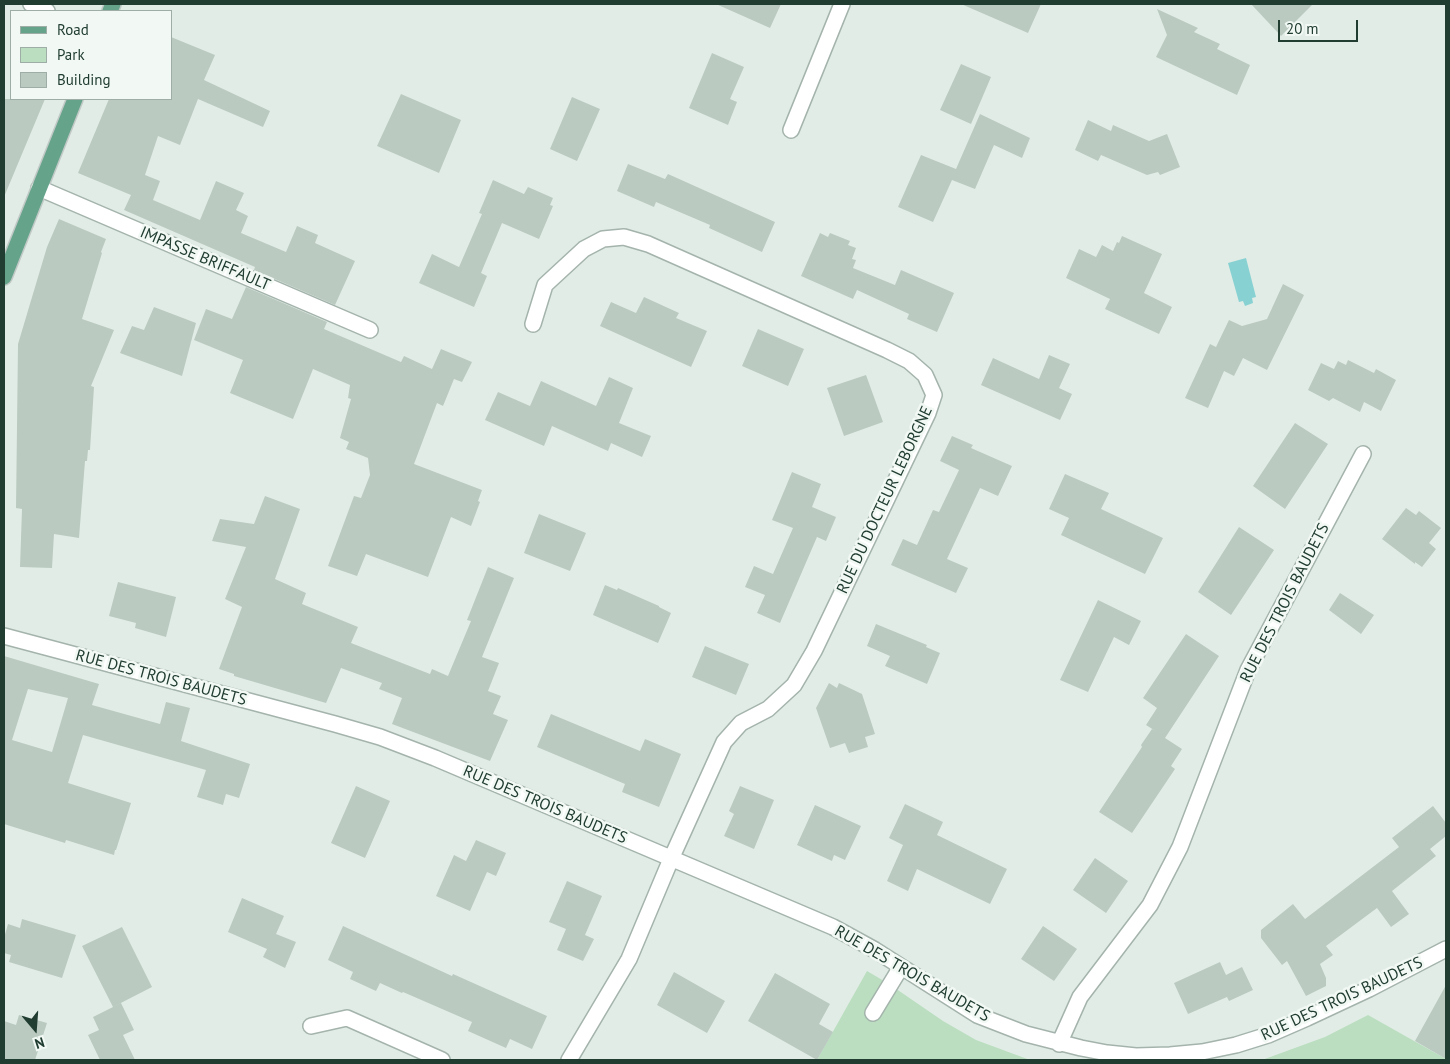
<!DOCTYPE html>
<html>
<head>
<meta charset="utf-8">
<style>
  body { margin:0 }
  #map { position:relative; width:1450px; height:1064px; overflow:hidden; background:#e1ece6; font-family:"PT Sans",sans-serif }
  canvas { display:block }
  .frame { position:absolute; inset:0; border:5px solid #213d32; pointer-events:none }
  .legend { position:absolute; left:10px; top:10px; width:162px; height:90px; box-sizing:border-box; background:#f2f9f4; border:1px solid #9eaea6; margin:0; padding:6px 9px; list-style:none; font-size:15px; color:#213d32 }
  .legend li { display:flex; align-items:center; gap:10px; height:25px }
  .legend b { width:25px; border:1px solid #9eaea6 }
  .north { position:absolute; left:10px; top:1004px; width:50px; height:50px; -webkit-text-stroke:4px #f2f9f4; paint-order:stroke; rotate:162deg; font-size:14px; font-weight:700; line-height:20px; text-align:center; color:#213d32 }
  .north::after { content:''; display:block; margin:auto; width:18px; height:22px; background:#213d32; clip-path:polygon(50% 0,100% 100%,50% 72%,0 100%) }
  .scale { position:absolute; left:1278px; top:20px; width:80px; height:22px; box-sizing:border-box; border:2px solid #213d32; border-top:0; padding-left:6px; font-size:15px; line-height:18px; white-space:nowrap; color:#213d32; -webkit-text-stroke:4px #f2f9f4; paint-order:stroke }
</style>
</head>
<body>
<div id="map">
<canvas width="1450" height="1064"></canvas>
<div class="frame"></div>
<ul class="legend">
<li><b style="height:6px;background:#65a38b"></b>Road</li>
<li><b style="height:14px;background:#badebf"></b>Park</li>
<li><b style="height:14px;background:#bacac1"></b>Building</li>
</ul>
<div class="north">N</div>
<div class="scale">20 m</div>
</div>
<script>
const g = document.querySelector('canvas').getContext('2d');
g.lineJoin = 'round';
function fill(path, color) {
  g.fillStyle = color;
  g.fill(path, 'evenodd');
}
function shape(rows) {
  const path = new Path2D();
  for (const r of rows) {
    path.moveTo(r[0], r[1]);
    for (let i = 2; i < r.length; i += 2) path.lineTo(r[i], r[i + 1]);
  }
  return path;
}
function stroke(path, color, width, dash) {
  g.strokeStyle = color;
  g.lineWidth = width;
  g.lineCap = dash ? 'butt' : 'round';
  g.setLineDash(dash || []);
  g.stroke(path);
}
function write(font, color, halo, rows, align = 'center') {
  g.font = font + ' "PT Sans",sans-serif';
  g.lineWidth = 5;
  g.setLineDash([]);
  g.textBaseline = 'middle';
  g.strokeStyle = halo;
  g.fillStyle = color;
  for (const [text, x, y, turn = 0] of rows) {
    g.save();
    g.translate(x, y);
    g.rotate((+turn || 0) * Math.PI / 180);
    g.textAlign = isNaN(turn) ? turn : align;
    if (halo) g.strokeText(text, 0, 0);
    g.fillText(text, 0, 0);
    g.restore();
  }
}
const green = shape([
  [867,971,889,984,943,1021,976,1040,1030,1060,817,1060],
  [1368,1015,1446,1059,1446,1060,1262,1060,1325,1037]
]);
const water = shape([
  [1246,258,1256,297,1252,298,1253,303,1245,306,1243,301,1239,302,1228,263]
]);
const building = shape([
  [716,4,781,4,770,28],
  [961,4,1041,4,1028,33],
  [1251,4,1313,4,1281,36],
  [1157,9,1198,28,1194,32,1220,44,1217,49,1250,65,1237,95,1156,57,1167,35],
  [171,37,215,55,204,80,270,111,263,127,198,99,180,145,158,136,145,175,160,181,153,200,200,220,216,181,244,193,236,210,248,216,241,233,286,252,297,226,318,235,315,243,355,261,335,305,254,270,255,267,124,210,131,195,78,173,109,99,171,99],
  [712,53,744,67,730,99,737,102,728,125,689,108],
  [961,64,991,77,971,124,940,110],
  [401,94,461,120,439,173,377,146],
  [572,97,600,109,577,161,550,149],
  [4,99,45,99,4,197],
  [980,114,1030,138,1022,158,994,145,975,189,952,180,933,222,898,207,921,155,956,169],
  [1088,120,1111,131,1113,125,1149,141,1167,134,1180,167,1160,175,1158,172,1147,175,1101,155,1098,161,1075,150],
  [628,164,665,179,668,174,775,222,762,252,709,228,710,225,656,202,654,207,617,191],
  [493,180,524,194,528,187,553,198,550,205,553,206,539,239,502,223,481,273,487,276,474,307,419,283,432,254,459,267,482,214,479,213],
  [59,219,106,239,101,252,102,253,82,319,114,330,91,386,94,387,90,450,88,450,87,461,85,461,79,538,54,534,52,568,20,567,22,509,16,508,18,344,47,247],
  [820,233,828,237,830,233,850,241,848,245,856,248,852,259,856,260,853,268,895,285,901,270,954,293,937,332,907,319,909,314,857,290,853,299,801,276],
  [1122,236,1162,254,1144,293,1172,307,1159,334,1105,309,1110,299,1066,278,1079,249,1096,257,1102,245,1113,251,1117,242,1119,243],
  [1283,284,1304,295,1267,370,1243,358,1234,376,1224,371,1208,408,1185,398,1210,344,1216,347,1229,320,1242,326,1267,319],
  [246,287,327,322,324,329,401,362,404,356,432,369,441,349,472,362,462,382,454,379,443,406,437,403,414,464,482,490,478,501,480,502,471,526,451,517,428,577,366,554,357,576,328,566,354,496,361,498,370,475,368,458,346,449,349,442,340,438,351,399,348,398,350,385,313,369,293,419,230,393,243,360,194,340,206,309,232,319],
  [644,297,679,313,676,318,707,331,691,367,600,326,611,302,636,313],
  [154,307,196,323,182,376,120,353,132,326,144,330],
  [758,329,804,349,788,386,742,366],
  [1049,355,1070,364,1059,388,1072,394,1060,420,981,385,993,358,1039,379],
  [1348,360,1374,373,1376,369,1396,380,1381,411,1364,402,1360,412,1333,398,1329,401,1308,390,1321,363,1334,369,1338,361,1346,365],
  [866,375,883,422,844,436,827,388],
  [609,377,633,388,619,423,651,436,642,457,611,443,608,451,552,426,544,446,485,420,498,392,530,406,541,381,596,406],
  [1295,423,1328,444,1285,509,1253,486],
  [952,436,973,445,971,448,1012,466,998,496,980,488,947,559,968,568,956,593,891,565,903,539,917,545,933,510,939,512,959,470,940,461],
  [792,472,821,484,812,507,836,517,826,541,817,537,780,623,757,613,765,595,745,587,754,566,773,574,793,528,772,520],
  [1065,474,1109,493,1101,509,1163,538,1145,574,1061,535,1069,518,1049,509],
  [265,496,300,509,275,579,306,593,302,604,358,627,351,643,430,674,432,669,448,676,471,621,467,620,488,567,514,578,482,657,499,663,488,691,501,696,493,714,508,720,490,761,392,724,402,698,379,689,382,683,341,668,326,703,234,676,234,674,219,669,242,607,225,599,246,547,212,541,220,519,254,524],
  [1406,508,1416,515,1419,511,1441,528,1429,543,1436,549,1422,567,1415,562,1415,564,1382,539],
  [539,514,586,533,570,571,524,553],
  [1239,527,1274,550,1231,615,1198,592],
  [118,582,176,597,166,637,135,628,136,623,109,616],
  [605,585,617,590,618,588,659,606,659,607,671,613,658,643,593,615],
  [1340,593,1374,615,1361,634,1329,610],
  [1098,600,1141,621,1129,645,1114,637,1088,692,1060,680],
  [876,624,927,645,926,647,940,653,927,684,885,666,890,656,867,646],
  [1186,634,1219,656,1165,738,1182,749,1171,766,1175,769,1132,833,1099,812,1142,747,1141,745,1152,729,1157,732,1146,725,1157,708,1143,698],
  [705,646,749,664,736,695,692,677],
  [4,656,99,684,92,705,160,724,166,702,190,708,181,741,250,764,239,798,226,794,223,805,197,797,206,770,83,735,68,783,131,803,116,850,115,850,114,855,66,840,65,843,4,824],
  [28,689,68,698,52,752,12,740],
  [829,683,837,688,839,683,862,694,875,734,865,737,868,747,849,753,845,743,830,748,816,708],
  [551,714,640,751,645,739,681,754,659,807,622,792,625,784,537,747],
  [356,786,390,801,365,858,331,843],
  [740,786,774,800,754,849,724,836,734,814,729,811],
  [905,804,943,822,937,835,1007,869,990,904,917,869,908,891,887,881,903,845,889,838],
  [815,805,861,826,845,860,834,855,832,861,797,845],
  [1433,806,1446,823,1446,836,1430,849,1436,856,1392,891,1409,914,1391,927,1377,908,1326,946,1333,955,1320,964,1326,978,1326,986,1306,996,1287,961,1282,965,1261,938,1261,930,1293,904,1305,919,1399,847,1392,838],
  [476,840,506,853,496,876,487,872,470,911,436,896,454,855,466,861],
  [1095,858,1128,881,1106,913,1073,890],
  [567,881,602,896,585,935,594,939,583,961,557,950,566,929,549,922],
  [242,898,284,916,276,934,296,942,285,968,263,957,267,949,228,932],
  [22,919,76,935,62,978,9,962,11,955,4,953,4,938,8,924,20,928],
  [343,926,452,976,453,974,547,1016,532,1049,510,1039,506,1048,468,1031,472,1022,403,992,402,993,380,983,376,991,350,979,353,972,328,960],
  [1043,926,1077,949,1054,981,1021,959],
  [122,927,152,987,113,1007,82,946],
  [1220,962,1226,975,1242,967,1253,990,1229,1001,1227,997,1188,1014,1174,983],
  [674,972,725,1001,707,1033,657,1005],
  [775,973,830,1004,819,1024,833,1032,817,1060,748,1021],
  [1446,985,1446,1059,1415,1041],
  [121,1003,134,1030,123,1035,135,1060,100,1060,88,1035,99,1030,93,1017],
  [19,1015,47,1023,35,1060,4,1060,4,1021,16,1025]
]);
const minor = shape([
  [31,4,47,11],
  [791,130,842,4],
  [39,188,370,330],
  [533,324,545,285,584,249,603,239,624,237,648,244,887,350,909,361,925,375,934,395,928,413,814,651,794,685,768,709,741,723,724,742,671,859,629,959,569,1060],
  [4,636,335,724,380,737,435,758,833,927,875,950,977,1015,1026,1034,1081,1048,1107,1053,1136,1056,1170,1055,1202,1052,1236,1045,1268,1035,1307,1018,1369,989,1446,949],
  [873,1013,901,967],
  [311,1026,347,1018,442,1060],
  [1059,1044,1080,997,1150,905,1180,847,1248,670,1363,454]
]);
const major = shape([
  [110,11,113,4],
  [4,277,75,99]
]);
const streetNames = [
  ["IMPASSE BRIFFAULT",205,259,23],
  ["RUE DU DOCTEUR LEBORGNE",885,500,-65],
  ["RUE DES TROIS BAUDETS",1285,603,-63],
  ["RUE DES TROIS BAUDETS",161,678,15],
  ["RUE DES TROIS BAUDETS",545,805,23],
  ["RUE DES TROIS BAUDETS",912,974,30],
  ["RUE DES TROIS BAUDETS",1342,999,-25]
];
fill(green, '#badebf');
fill(water, '#88d1d2');
fill(building, '#bacac1');
stroke(minor, '#a4b4ac', 18);
stroke(major, '#c1c9c6', 18);
stroke(minor, '#fff', 15);
stroke(major, '#65a38b', 15);
write('16px', '#213d32', '#f2f9f4', streetNames);
</script>
</body>
</html>
